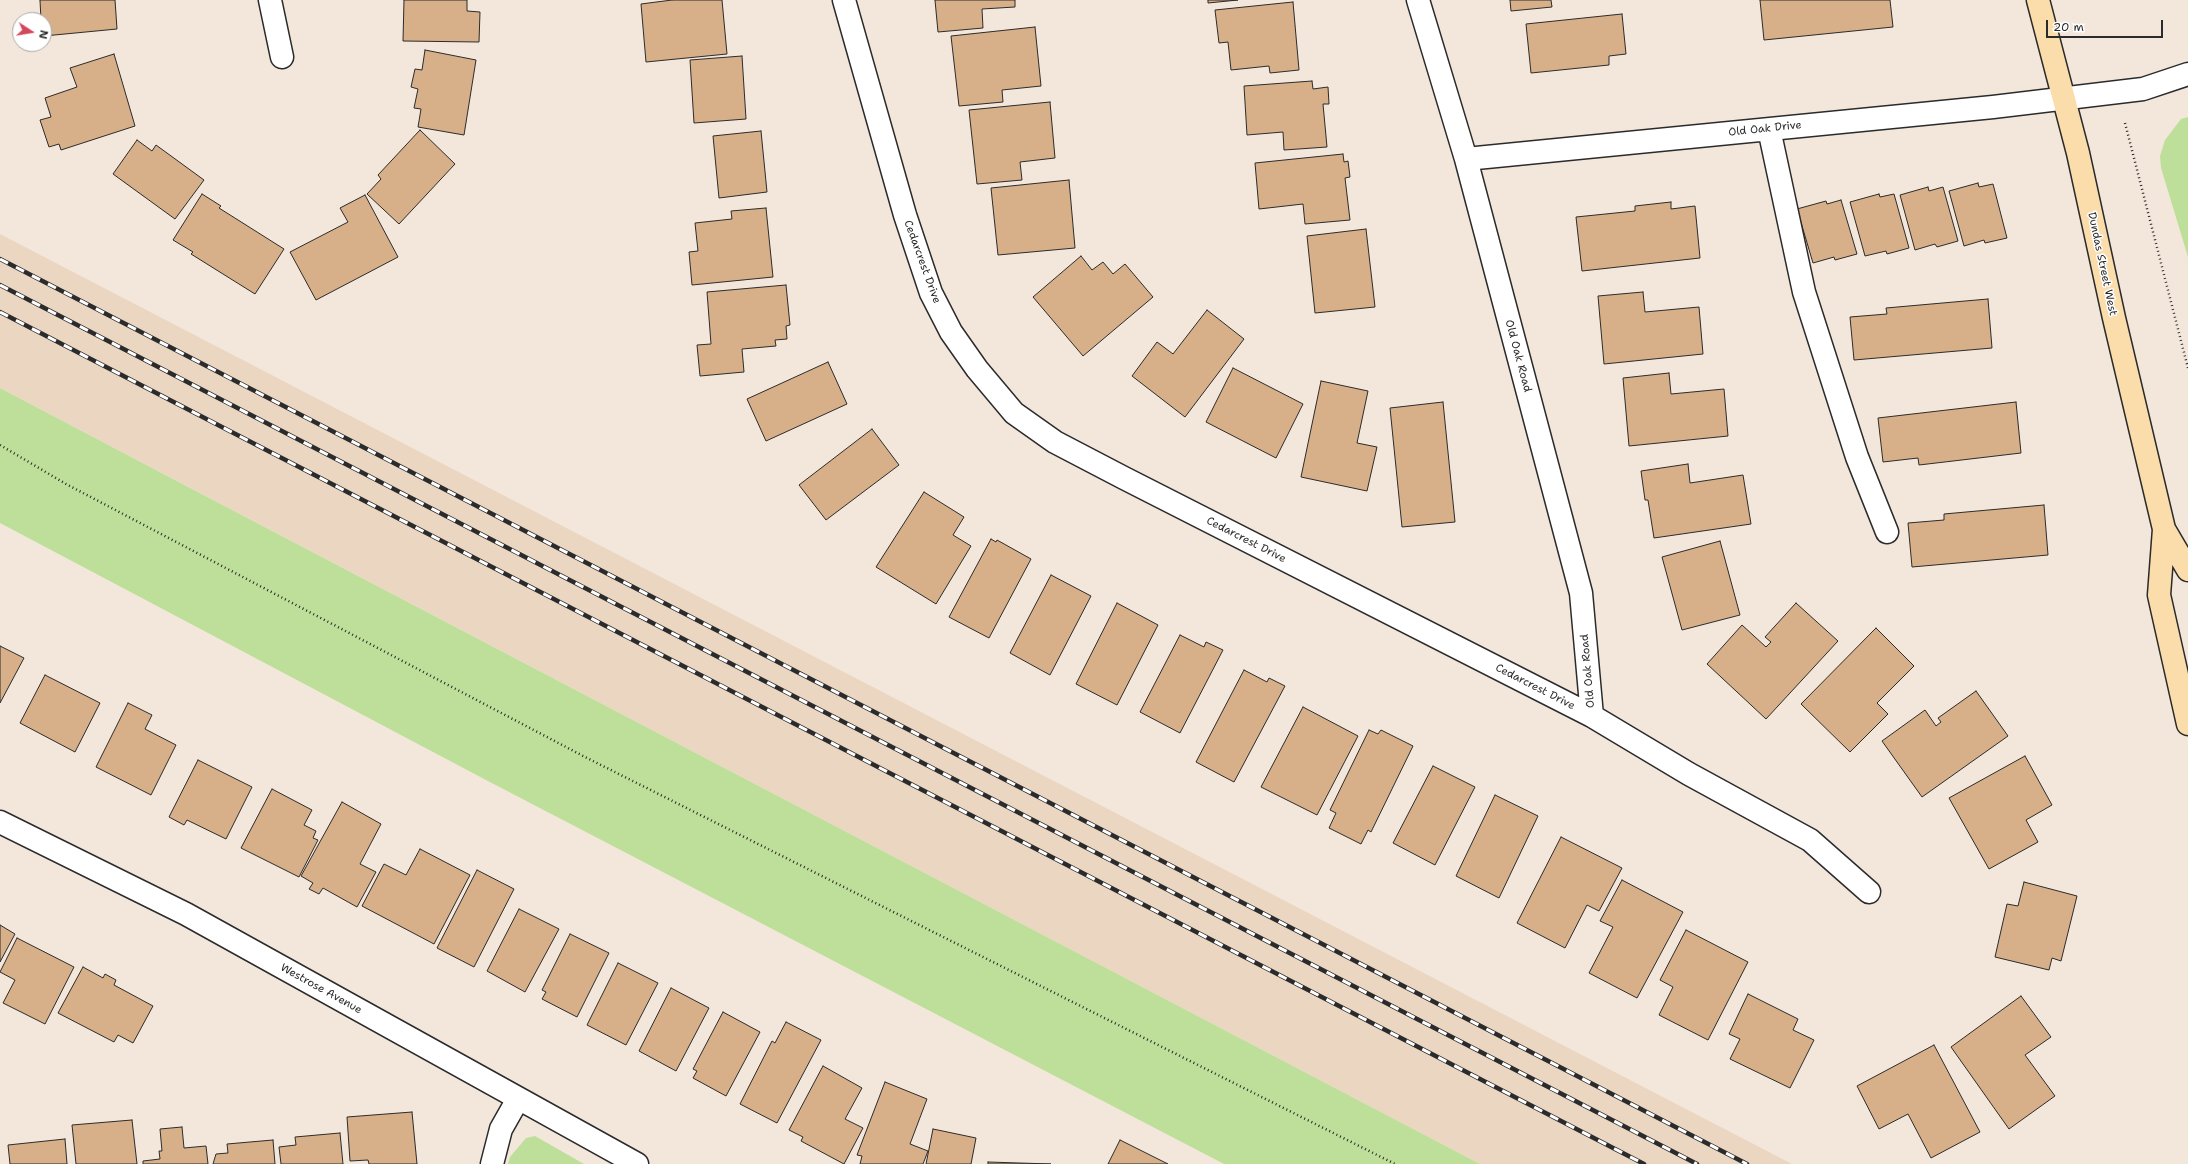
<!DOCTYPE html>
<html>
<head>
<meta charset="utf-8">
<style>
  body { margin:0 }
  #map { position:relative; width:2188px; height:1164px; overflow:hidden; background:#f3e7db; font-family:"Shantell Sans",sans-serif }
  canvas { display:block }
  .north { position:absolute; left:12px; top:12px; width:40px; height:40px; box-sizing:border-box; background:#fff; border:1px solid #aaa; border-radius:50%; rotate:102deg; font-size:11px; font-weight:700; line-height:16px; text-align:center; color:#2b2b2b }
  .north::after { content:''; display:block; margin:auto; width:14px; height:18px; background:#d1495b; clip-path:polygon(50% 0,100% 100%,50% 72%,0 100%) }
  .scale { position:absolute; left:2046px; top:20px; width:117px; height:18px; box-sizing:border-box; border:2px solid #2b2b2b; border-top:0; padding-left:5px; font-size:12px; line-height:14px; white-space:nowrap; color:#2b2b2b; -webkit-text-stroke:3px #fff; paint-order:stroke }
</style>
</head>
<body>
<div id="map">
<canvas width="2188" height="1164"></canvas>
<div class="north">N</div>
<div class="scale">20 m</div>
</div>
<script>
const g = document.querySelector('canvas').getContext('2d');
g.lineJoin = 'round';
function fill(path, color) {
  g.fillStyle = color;
  g.fill(path, 'evenodd');
}
function shape(rows) {
  const path = new Path2D();
  for (const r of rows) {
    path.moveTo(r[0], r[1]);
    for (let i = 2; i < r.length; i += 2) path.lineTo(r[i], r[i + 1]);
  }
  return path;
}
function stroke(path, color, width, dash) {
  g.strokeStyle = color;
  g.lineWidth = width;
  g.lineCap = dash ? 'butt' : 'round';
  g.setLineDash(dash || []);
  g.stroke(path);
}
function write(font, color, halo, rows, align = 'center') {
  g.font = font + ' "Shantell Sans",sans-serif';
  g.lineWidth = 3;
  g.setLineDash([]);
  g.textBaseline = 'middle';
  g.strokeStyle = halo;
  g.fillStyle = color;
  for (const [text, x, y, turn = 0] of rows) {
    g.save();
    g.translate(x, y);
    g.rotate((+turn || 0) * Math.PI / 180);
    g.textAlign = isNaN(turn) ? turn : align;
    if (halo) g.strokeText(text, 0, 0);
    g.fillText(text, 0, 0);
    g.restore();
  }
}
const built = shape([
  [0,234,1792,1164,1480,1164,0,388]
]);
const green = shape([
  [2188,117,2188,257,2161,168,2160,156,2165,140,2181,119],
  [0,388,175,480,1480,1164,1224,1164,486,780,0,523],
  [535,1136,584,1164,508,1164,510,1157,526,1138]
]);
const building = shape([
  [40,0,115,0,117,29,44,36,44,20,41,20,40,0],
  [404,0,467,0,467,11,480,12,479,42,403,41,404,0],
  [672,0,722,0,727,54,646,62,641,4,672,0],
  [935,0,1015,0,1015,7,982,9,983,28,938,32,935,0],
  [1208,0,1238,0,1208,3,1208,0],
  [1510,0,1551,0,1552,7,1511,11,1510,0],
  [1760,0,1890,0,1893,27,1764,40,1760,0],
  [1293,2,1299,70,1270,73,1269,66,1231,70,1228,42,1219,43,1215,10,1293,2],
  [1622,14,1626,54,1609,56,1609,65,1531,73,1526,24,1622,14],
  [1035,27,1041,86,1002,90,1003,102,959,106,951,36,1035,27],
  [425,50,476,60,464,135,418,127,421,109,414,108,418,89,411,87,415,69,422,70,425,50],
  [114,54,135,126,61,150,59,144,49,147,40,120,51,117,45,98,77,87,70,68,114,54],
  [742,56,746,119,694,123,690,60,742,56],
  [1312,81,1313,89,1328,87,1329,104,1323,104,1327,147,1284,150,1283,132,1247,135,1244,86,1312,81],
  [1050,102,1055,158,1020,162,1022,180,977,184,969,110,1050,102],
  [420,130,455,164,399,224,367,194,381,179,378,175,420,130],
  [761,131,767,192,719,198,713,136,761,131],
  [137,140,152,151,156,145,204,180,175,219,113,174,137,140],
  [1343,154,1344,162,1348,161,1350,177,1345,178,1350,220,1305,224,1303,204,1259,209,1255,163,1343,154],
  [1069,180,1075,248,998,255,991,188,1069,180],
  [1978,183,1979,187,1993,184,2007,238,1985,243,1984,240,1964,246,1949,191,1978,183],
  [1928,187,1929,191,1943,187,1958,241,1937,247,1935,244,1915,250,1900,195,1928,187],
  [202,194,221,206,219,208,284,249,255,294,191,254,193,252,173,240,202,194],
  [1879,194,1880,197,1894,194,1909,248,1887,254,1886,251,1865,256,1850,202,1879,194],
  [365,195,398,257,316,300,290,252,348,222,340,208,365,195],
  [1841,200,1857,254,1835,260,1834,257,1813,263,1797,209,1826,201,1827,204,1841,200],
  [1671,202,1671,209,1695,206,1700,258,1582,271,1576,217,1635,211,1635,206,1671,202],
  [766,208,773,277,692,285,689,252,698,251,695,223,732,219,731,211,766,208],
  [1366,229,1375,307,1315,313,1307,236,1366,229],
  [1081,256,1092,270,1103,262,1113,274,1125,264,1153,297,1083,356,1033,297,1081,256],
  [786,285,790,325,786,326,787,339,775,340,776,346,742,349,744,372,700,376,697,345,711,344,707,292,786,285],
  [1643,292,1645,312,1699,307,1703,354,1604,364,1598,296,1643,292],
  [1988,299,1992,348,1854,360,1850,317,1887,314,1886,308,1988,299],
  [1207,310,1244,339,1185,417,1132,376,1157,342,1173,354,1207,310],
  [828,362,847,404,766,441,747,399,828,362],
  [1233,368,1303,404,1276,458,1206,422,1233,368],
  [1669,373,1671,394,1724,389,1728,436,1629,446,1623,378,1669,373],
  [1321,381,1368,391,1357,443,1377,447,1367,491,1301,477,1321,381],
  [1443,402,1455,522,1402,527,1390,408,1443,402],
  [2016,402,2021,453,1919,465,1918,458,1883,462,1878,418,2016,402],
  [872,429,899,465,826,520,799,485,872,429],
  [1688,464,1690,483,1743,475,1751,524,1654,538,1648,500,1645,500,1641,471,1688,464],
  [924,492,964,517,953,535,971,546,936,604,876,567,924,492],
  [2044,505,2048,555,1912,567,1908,523,1944,520,1944,514,2044,505],
  [991,539,996,542,997,540,1031,559,989,638,949,617,991,539],
  [1720,541,1740,615,1682,630,1662,557,1720,541],
  [1051,575,1091,596,1050,675,1010,653,1051,575],
  [1117,603,1158,625,1117,705,1076,684,1117,603],
  [1796,603,1838,641,1766,719,1707,664,1742,625,1766,647,1771,642,1765,637,1796,603],
  [1876,628,1914,666,1877,703,1888,714,1850,752,1801,704,1876,628],
  [1180,635,1204,647,1206,642,1223,650,1180,733,1140,712,1180,635],
  [0,646,24,658,0,703,0,646],
  [1244,670,1267,682,1269,678,1285,686,1234,782,1196,762,1244,670],
  [45,675,100,703,75,752,20,723,45,675],
  [1976,691,2008,736,1922,797,1882,741,1925,710,1936,726,1941,722,1938,718,1976,691],
  [128,703,152,715,145,729,176,745,151,795,96,767,128,703],
  [1303,707,1358,736,1317,815,1261,787,1303,707],
  [1369,730,1378,734,1381,730,1413,746,1371,832,1368,830,1361,844,1329,828,1336,813,1330,810,1369,730],
  [2025,756,2052,805,2026,820,2038,842,1989,869,1949,798,2025,756],
  [198,760,252,787,226,839,187,820,184,825,169,817,198,760],
  [1433,766,1475,787,1435,865,1393,843,1433,766],
  [272,789,312,810,304,825,316,831,313,838,318,840,299,877,241,848,272,789],
  [1495,795,1538,816,1499,898,1456,876,1495,795],
  [342,802,381,824,360,864,376,872,357,907,323,888,319,894,309,889,313,883,301,876,342,802],
  [1561,837,1622,868,1599,911,1587,905,1565,948,1517,923,1561,837],
  [420,849,470,875,434,944,362,906,384,864,406,875,420,849],
  [477,870,514,889,474,967,437,948,477,870],
  [1622,880,1683,912,1637,998,1589,973,1613,927,1600,921,1622,880],
  [2024,882,2077,896,2061,961,2052,958,2049,970,1995,957,2007,904,2018,906,2024,882],
  [519,909,559,929,525,992,487,971,519,909],
  [0,925,15,934,0,962,0,925],
  [1686,930,1748,962,1708,1040,1659,1015,1673,987,1660,980,1686,930],
  [570,934,609,953,577,1017,542,999,546,992,542,990,570,934],
  [17,938,74,967,45,1024,3,1003,15,980,0,972,17,938],
  [618,963,658,983,626,1045,587,1025,618,963],
  [83,967,103,978,105,974,116,980,114,985,153,1006,133,1043,118,1035,114,1042,58,1013,83,967],
  [671,988,709,1008,676,1071,639,1051,671,988],
  [1748,994,1798,1019,1793,1030,1814,1040,1790,1088,1730,1059,1740,1039,1729,1034,1748,994],
  [2021,996,2051,1037,2025,1055,2055,1096,2009,1129,1951,1047,2021,996],
  [723,1012,760,1032,726,1096,693,1078,697,1071,693,1069,723,1012],
  [786,1022,821,1040,777,1123,740,1104,772,1041,775,1043,786,1022],
  [1934,1045,1980,1132,1931,1158,1908,1114,1879,1129,1857,1086,1934,1045],
  [823,1066,862,1088,845,1119,863,1128,844,1164,801,1141,803,1137,789,1130,823,1066],
  [885,1082,927,1099,910,1144,928,1151,923,1164,860,1164,862,1156,857,1155,885,1082],
  [412,1112,417,1164,369,1164,368,1160,350,1161,347,1117,412,1112],
  [132,1120,137,1164,76,1164,72,1125,132,1120],
  [182,1127,184,1148,206,1146,208,1164,143,1164,143,1161,160,1159,159,1151,162,1151,160,1129,182,1127],
  [933,1129,976,1138,971,1164,926,1164,933,1129],
  [340,1133,343,1164,281,1164,279,1147,296,1145,295,1137,340,1133],
  [65,1139,67,1164,10,1164,8,1145,65,1139],
  [273,1140,275,1164,213,1164,216,1154,228,1153,227,1144,273,1140],
  [1120,1140,1168,1164,1108,1164,1120,1140],
  [988,1162,1051,1164,988,1164,988,1162]
]);
const path = shape([
  [2125,123,2188,368],
  [0,445,66,484,585,757,1395,1164]
]);
const minor = shape([
  [270,0,282,57],
  [844,0,905,215,931,293,951,332,977,369,1014,413,1055,442,1124,478,1592,716,1689,774,1810,840,1869,892],
  [1418,0,1466,159,1581,593,1592,716],
  [1769,129,1804,292,1857,457,1887,532],
  [1466,159,1993,107,2143,89,2188,74],
  [0,822,186,914,637,1164],
  [492,1164,501,1129,518,1099]
]);
const major = shape([
  [2038,0,2078,153,2114,318,2164,529,2188,570],
  [2164,529,2159,595,2188,724]
]);
const rail = shape([
  [0,259,1747,1164],
  [0,285,1697,1164],
  [0,312,1644,1164]
]);
const streetNames = [
  ["Old Oak Drive",1765,129,-6],
  ["Cedarcrest Drive",922,262,70],
  ["Dundas Street West",2102,264,78],
  ["Old Oak Road",1518,356,75],
  ["Cedarcrest Drive",1246,540,27],
  ["Old Oak Road",1588,671,-95],
  ["Cedarcrest Drive",1535,687,27],
  ["Westrose Avenue",321,989,29]
];
fill(built, '#ebd6c2');
fill(green, '#bedf99');
fill(building, '#d7af88');
stroke(building, '#2b2b2b', 1);
stroke(minor, '#2b2b2b', 25);
stroke(major, '#2b2b2b', 25);
stroke(path, '#2b2b2b', 2.5, [1, 3]);
stroke(minor, '#fff', 22);
stroke(major, '#faddab', 22);
stroke(rail, '#2b2b2b', 4.5);
stroke(rail, '#fff', 3, [9]);
write('11px', '#2b2b2b', '#fff', streetNames);
</script>
</body>
</html>
